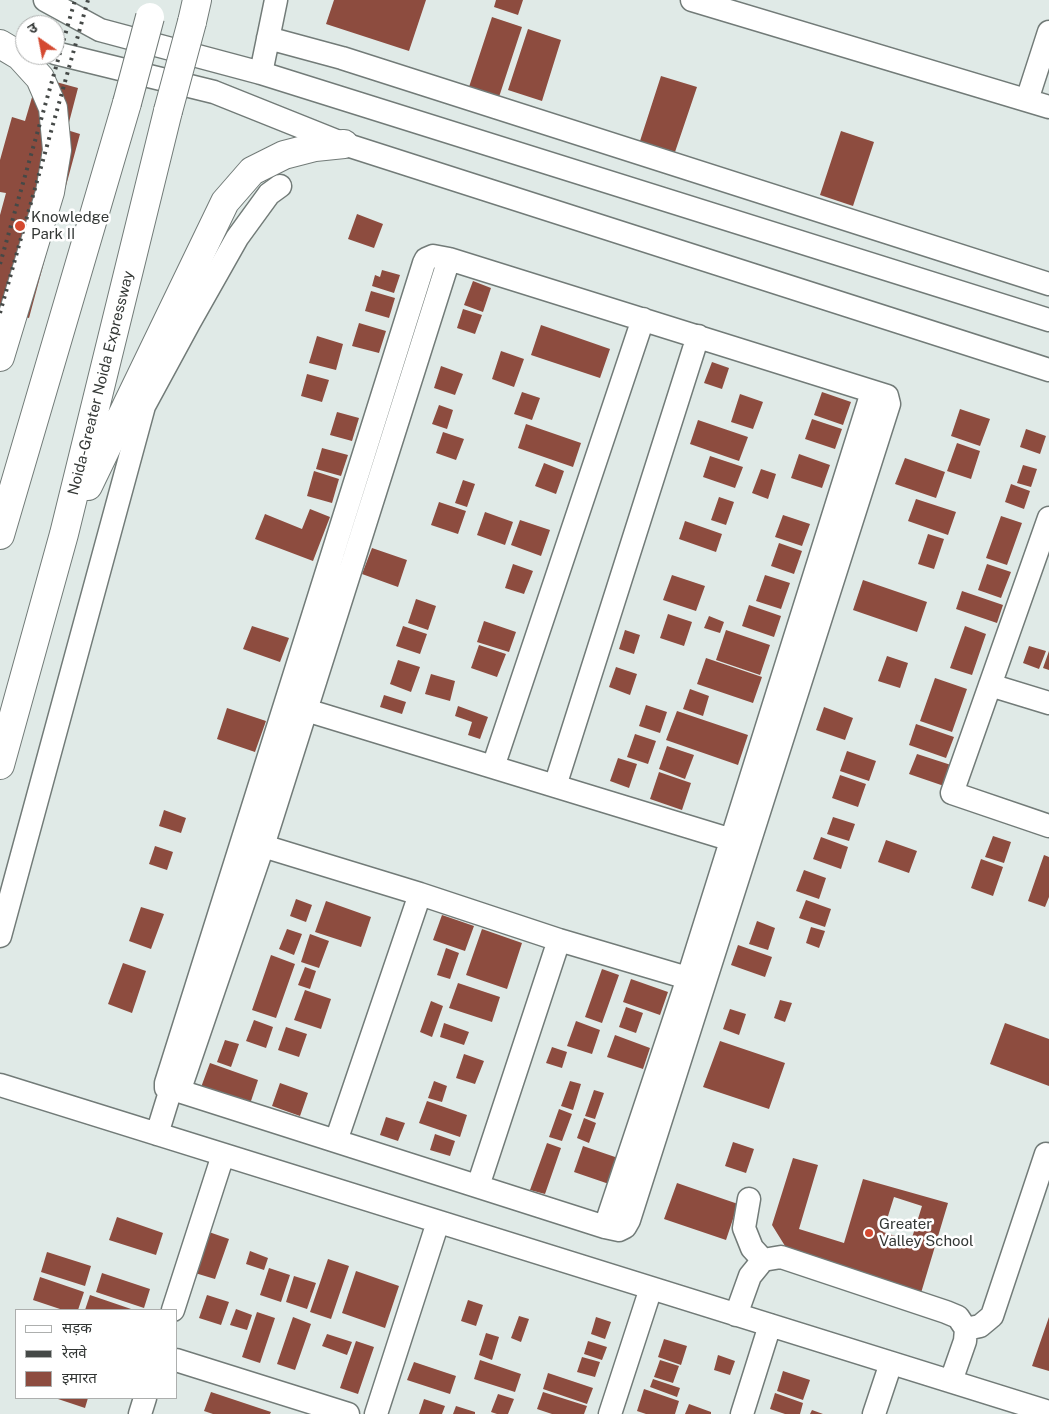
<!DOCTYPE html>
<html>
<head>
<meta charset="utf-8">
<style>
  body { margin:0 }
  #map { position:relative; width:1049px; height:1414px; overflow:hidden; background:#e0eae7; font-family:"Public Sans","Noto Sans Devanagari",sans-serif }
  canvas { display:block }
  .legend { position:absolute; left:15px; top:1309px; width:162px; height:90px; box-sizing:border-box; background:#fff; border:1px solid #adafae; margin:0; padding:6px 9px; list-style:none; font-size:15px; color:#333735 }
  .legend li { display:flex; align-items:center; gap:10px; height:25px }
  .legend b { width:25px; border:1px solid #adafae }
  .north { position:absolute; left:15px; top:15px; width:50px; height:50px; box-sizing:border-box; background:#fff; border:1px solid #adafae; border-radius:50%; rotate:327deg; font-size:14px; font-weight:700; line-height:20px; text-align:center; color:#333735 }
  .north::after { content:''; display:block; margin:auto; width:18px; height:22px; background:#d44930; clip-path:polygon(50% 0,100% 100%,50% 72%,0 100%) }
</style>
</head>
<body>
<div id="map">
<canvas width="1049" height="1414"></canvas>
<ul class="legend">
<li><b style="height:6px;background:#fff"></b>सड़क</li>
<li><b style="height:6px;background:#454947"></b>रेलवे</li>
<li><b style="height:14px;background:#8d4c3f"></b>इमारत</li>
</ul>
<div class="north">उ</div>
</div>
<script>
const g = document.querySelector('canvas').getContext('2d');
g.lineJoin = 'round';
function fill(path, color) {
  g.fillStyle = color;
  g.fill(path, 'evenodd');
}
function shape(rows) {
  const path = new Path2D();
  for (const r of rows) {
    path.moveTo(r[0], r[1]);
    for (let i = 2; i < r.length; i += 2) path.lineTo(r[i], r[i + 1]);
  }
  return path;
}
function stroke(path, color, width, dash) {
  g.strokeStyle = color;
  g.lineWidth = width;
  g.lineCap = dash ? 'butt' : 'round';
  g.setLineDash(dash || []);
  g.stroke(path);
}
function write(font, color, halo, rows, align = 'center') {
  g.font = font + ' "Public Sans",sans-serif';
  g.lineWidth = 5;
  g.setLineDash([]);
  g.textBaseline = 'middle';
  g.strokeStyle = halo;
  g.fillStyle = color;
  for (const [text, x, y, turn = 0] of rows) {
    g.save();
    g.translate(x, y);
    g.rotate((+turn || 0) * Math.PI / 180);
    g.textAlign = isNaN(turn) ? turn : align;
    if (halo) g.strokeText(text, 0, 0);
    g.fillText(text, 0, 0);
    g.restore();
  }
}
const building = shape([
  [334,0,426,0,409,51,326,24],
  [496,0,523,0,518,15,494,7],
  [492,17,522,27,499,97,469,87],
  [528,29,561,40,542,101,508,90],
  [661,76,697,87,675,152,640,141],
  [38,77,78,88,67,130,80,134,60,208,46,204,50,240,29,318,14,314,0,362,0,215,6,193,0,192,0,160,12,117,25,121],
  [841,131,874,142,853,206,820,195],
  [357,214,383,224,374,248,348,239],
  [382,270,400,275,394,293,372,286,375,275,380,277],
  [473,281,491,288,483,312,464,305],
  [371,291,395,298,389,318,365,311],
  [463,309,482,315,475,334,457,328],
  [359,323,386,331,379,353,352,346],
  [541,325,610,349,600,378,531,355],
  [317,336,343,344,336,370,309,363],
  [501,351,524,359,514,387,492,379],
  [712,362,729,368,722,389,704,383],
  [441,366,463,374,455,395,434,388],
  [307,374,329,380,322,402,301,396],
  [522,392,540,398,532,420,514,414],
  [822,392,851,402,843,425,814,415],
  [740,394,763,402,753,429,731,422],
  [439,405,453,410,447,429,432,424],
  [960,409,990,419,980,446,951,436],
  [337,412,359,418,352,441,330,435],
  [812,419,842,429,835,449,805,439],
  [698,420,748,437,739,461,690,444],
  [526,424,581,443,573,467,518,448],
  [1026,429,1046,436,1040,454,1020,447],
  [443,432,464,439,456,460,436,453],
  [957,443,980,451,971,479,947,471],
  [322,448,348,455,341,476,316,469],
  [799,454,830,465,822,488,791,478],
  [710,456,743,467,735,488,703,477],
  [905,458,945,472,936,498,895,484],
  [544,463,564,471,556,494,535,486],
  [1023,465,1037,469,1031,487,1017,483],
  [761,469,776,474,768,499,752,493],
  [314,471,339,479,332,503,307,496],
  [463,480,475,484,467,507,455,503],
  [1011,484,1030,491,1024,509,1005,502],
  [719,497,734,502,726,525,711,520],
  [916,499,956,512,948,535,908,521],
  [439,502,466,511,458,534,431,525],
  [310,509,330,517,313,561,255,539,265,514,302,529],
  [485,512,513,522,505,545,477,535],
  [783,515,810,524,802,546,775,537],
  [1001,516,1022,523,1007,565,986,558],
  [520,520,550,530,541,556,511,545],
  [685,521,722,534,716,552,679,539],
  [928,534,944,539,934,569,918,564],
  [779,543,802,551,794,574,771,566],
  [372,548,407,560,398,587,362,574],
  [513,564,533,571,524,594,505,588],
  [987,564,1011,572,1001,598,978,590],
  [672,575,705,586,696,611,663,600],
  [765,575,790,583,781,609,756,601],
  [863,580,927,602,917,632,853,610],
  [962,591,1003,605,997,623,956,609],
  [416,599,436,606,428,630,408,623],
  [749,605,781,616,774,637,742,626],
  [668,614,692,622,684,646,660,638],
  [709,616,724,622,720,633,704,628],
  [484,621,516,632,509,652,477,642],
  [252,626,289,638,280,662,243,649],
  [403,626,427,634,420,654,396,646],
  [965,626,986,634,972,675,950,668],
  [625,630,640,635,634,654,619,649],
  [726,630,770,645,760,675,716,660],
  [479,645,506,654,497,677,471,668],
  [1029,646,1046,651,1039,669,1023,663],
  [1049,651,1049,670,1043,668],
  [887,656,908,663,900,688,878,681],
  [706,658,762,677,753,703,697,684],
  [398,660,420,667,411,692,390,684],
  [616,667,637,674,630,695,609,687],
  [431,674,455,681,450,701,425,694],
  [935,678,967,689,952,732,920,721],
  [690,689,709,696,703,716,683,709],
  [384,695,406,702,402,714,380,707],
  [646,705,667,712,660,733,639,726],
  [458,706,488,717,480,739,468,735,472,722,455,716],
  [824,707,853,718,845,740,816,730],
  [227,708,266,721,255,752,217,739],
  [677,711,748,735,738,765,666,740],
  [916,724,954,737,946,758,909,745],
  [635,734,656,741,648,764,627,757],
  [667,746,694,755,685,779,659,769],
  [847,751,876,761,869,781,840,771],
  [917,754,951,765,944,786,909,774],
  [618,758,637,764,629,788,610,781],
  [659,772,691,783,682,810,650,799],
  [840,775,866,784,858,807,832,798],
  [164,810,186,818,181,833,159,826],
  [833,817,855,824,849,841,827,834],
  [993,836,1011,842,1004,863,985,857],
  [821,837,848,847,841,869,813,859],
  [886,840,917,851,909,873,878,862],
  [155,846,173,852,167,870,149,864],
  [1044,855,1049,857,1049,897,1045,907,1028,901],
  [981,859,1003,867,993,896,971,888],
  [804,870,826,878,819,899,796,891],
  [296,899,312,905,306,922,290,916],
  [806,900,831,909,825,927,799,918],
  [326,901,371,917,361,947,315,932],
  [141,907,164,914,151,949,129,941],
  [442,915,474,926,465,951,433,940],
  [757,921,775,928,768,950,749,944],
  [811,927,825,931,819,948,806,943],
  [287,929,302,934,294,955,279,949],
  [482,929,522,943,507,989,466,975],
  [310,934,329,941,319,968,301,962],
  [738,945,772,957,765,977,731,965],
  [446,948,459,953,450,979,437,975],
  [271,955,295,964,276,1018,252,1010],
  [123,963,146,971,132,1013,108,1004],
  [305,967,316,971,310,989,298,985],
  [602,969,619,975,602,1023,585,1017],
  [631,979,668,992,660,1015,623,1002],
  [458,983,500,997,492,1022,449,1008],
  [305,990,331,999,321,1029,294,1020],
  [780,1000,792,1003,785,1022,774,1018],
  [431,1001,443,1006,432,1037,420,1032],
  [626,1007,643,1013,636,1033,619,1027],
  [730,1009,746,1014,739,1035,723,1029],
  [254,1020,273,1027,266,1048,246,1041],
  [576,1021,600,1030,592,1054,567,1046],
  [444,1023,469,1032,464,1045,440,1037],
  [1005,1023,1049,1039,1049,1086,990,1064],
  [286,1027,307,1034,299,1057,278,1050],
  [615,1035,650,1048,643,1069,607,1057],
  [225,1040,239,1044,231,1067,217,1062],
  [720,1041,785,1063,769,1109,703,1087],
  [552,1047,567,1052,562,1068,546,1063],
  [464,1054,484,1061,475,1084,456,1078],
  [210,1063,258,1080,249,1107,200,1090],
  [434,1081,447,1086,442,1102,428,1098],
  [570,1081,581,1084,573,1110,561,1106],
  [280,1083,308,1093,300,1116,272,1106],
  [594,1090,604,1093,595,1119,585,1116],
  [427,1101,467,1115,460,1137,419,1123],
  [559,1109,572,1114,562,1141,549,1137],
  [386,1117,405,1123,398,1141,380,1135],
  [584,1118,596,1123,589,1143,577,1138],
  [435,1134,455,1141,450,1156,430,1150],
  [733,1142,754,1149,746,1173,725,1166],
  [547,1143,561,1148,545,1194,530,1190],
  [583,1146,618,1158,609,1184,574,1172],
  [793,1158,818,1165,799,1229,844,1243,863,1179,948,1203,921,1293,790,1254,772,1225],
  [894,1197,922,1206,911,1241,883,1232],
  [677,1183,738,1204,726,1240,664,1219],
  [117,1217,163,1233,156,1255,109,1240],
  [209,1232,229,1239,215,1279,195,1273],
  [250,1251,268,1258,264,1270,246,1264],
  [47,1252,91,1266,85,1286,41,1272],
  [328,1259,349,1266,331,1319,310,1312],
  [269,1268,290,1275,281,1302,260,1295],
  [356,1271,399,1286,385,1328,342,1313],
  [102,1273,150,1289,144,1308,96,1292],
  [294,1276,316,1283,307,1309,286,1302],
  [40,1277,84,1292,78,1310,63,1310,33,1300],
  [90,1295,134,1310,85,1310],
  [207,1295,229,1302,221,1325,199,1318],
  [468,1300,483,1305,476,1326,461,1321],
  [236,1309,252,1315,247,1330,230,1325],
  [257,1312,275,1318,260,1363,242,1357],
  [519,1316,529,1319,521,1342,511,1338],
  [293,1317,311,1324,295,1370,277,1364],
  [596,1317,611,1322,605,1339,591,1334],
  [1049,1317,1049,1371,1032,1366],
  [486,1333,499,1337,492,1360,479,1355],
  [327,1334,352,1342,347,1355,322,1346],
  [664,1339,687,1346,681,1365,658,1357],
  [356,1341,374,1347,358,1394,340,1388],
  [588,1341,607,1347,602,1360,584,1354],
  [718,1355,735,1361,730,1375,714,1370],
  [582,1357,600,1362,595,1377,577,1372],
  [480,1360,521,1374,515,1392,474,1379],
  [660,1360,679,1366,673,1383,654,1377],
  [414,1362,456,1376,450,1394,407,1380],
  [783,1371,810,1380,803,1400,777,1391],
  [548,1373,593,1388,587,1404,543,1389],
  [653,1379,680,1388,677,1397,650,1387],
  [644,1389,679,1401,675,1414,646,1414,637,1411],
  [211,1392,271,1412,270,1414,213,1414,204,1411],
  [543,1392,587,1406,584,1414,552,1414,537,1409],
  [775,1393,803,1403,800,1414,785,1414,770,1409],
  [498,1394,514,1399,508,1414,497,1414,491,1412],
  [59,1398,88,1398,85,1408,58,1399],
  [424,1399,445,1406,442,1414,419,1414],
  [689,1404,711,1412,711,1414,685,1414],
  [456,1406,475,1412,475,1414,453,1414],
  [812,1410,823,1414,810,1414]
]);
const minor = shape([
  [45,0,100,30,261,73,1049,320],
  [692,0,1049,107],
  [268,38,342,58,1049,284],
  [55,53,214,92,344,144,1049,370],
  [261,73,276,0],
  [1027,100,1049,32],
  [1049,518,952,793,1049,826],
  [990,685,1049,703],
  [306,710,745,844],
  [493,767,643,319],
  [555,786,698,336],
  [263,846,420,894,559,940,701,982],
  [0,936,144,406,189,323,237,238,269,194,280,186],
  [0,1085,1049,1412],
  [179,1091,605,1227,619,1230,625,1227,629,1220,889,404,887,396,449,259,433,256,426,259,424,263,166,1083,166,1088,169,1091,174,1092,179,1091,181,1086,263,846,449,259],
  [157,1134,170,1092],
  [336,1141,420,894],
  [478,1186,559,940],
  [749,1199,744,1228,752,1248,763,1260],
  [605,1227,688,978,872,392],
  [173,1310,223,1155],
  [736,1315,750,1276,763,1260,781,1257,946,1312,958,1317,966,1329,965,1341,951,1381],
  [966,1329,980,1326,992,1316,1046,1154],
  [176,1360,348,1414],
  [140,1414,145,1398],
  [376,1414,438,1222],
  [610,1414,651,1288],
  [742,1414,770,1325],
  [874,1414,891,1363]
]);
const highway = shape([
  [192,22,197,0],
  [0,44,20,56,40,78,53,108,57,150,50,192,0,357],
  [88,486,225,202,252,171,284,155,315,147,344,144],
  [0,535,127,103],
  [0,765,64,534,168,111]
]);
const rail = shape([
  [0,264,75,0],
  [0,313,88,0]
]);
const highwayBridge = shape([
  [127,103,150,17],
  [168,111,192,22]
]);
const markers = [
  [20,226,6,"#d44930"],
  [869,1233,5,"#d44930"]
];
const poiNames = [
  ["Knowledge",31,217],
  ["Park II",31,234],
  ["Greater",879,1224],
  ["Valley School",879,1241]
];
const streetNames = [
  ["Noida-Greater Noida Expressway",101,383,-76]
];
fill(building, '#8d4c3f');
stroke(minor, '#727b78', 25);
stroke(highway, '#727b78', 30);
stroke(minor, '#fff', 22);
stroke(highway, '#fff', 28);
stroke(rail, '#454947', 4, [2.5, 5]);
stroke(highwayBridge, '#727b78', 30, []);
stroke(highwayBridge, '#fff', 28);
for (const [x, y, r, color] of markers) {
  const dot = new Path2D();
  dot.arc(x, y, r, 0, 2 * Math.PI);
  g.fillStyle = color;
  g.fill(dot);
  stroke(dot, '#fff', 2);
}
write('15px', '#333735', '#fff', poiNames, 'left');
write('15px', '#333735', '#fff', streetNames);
</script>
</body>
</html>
